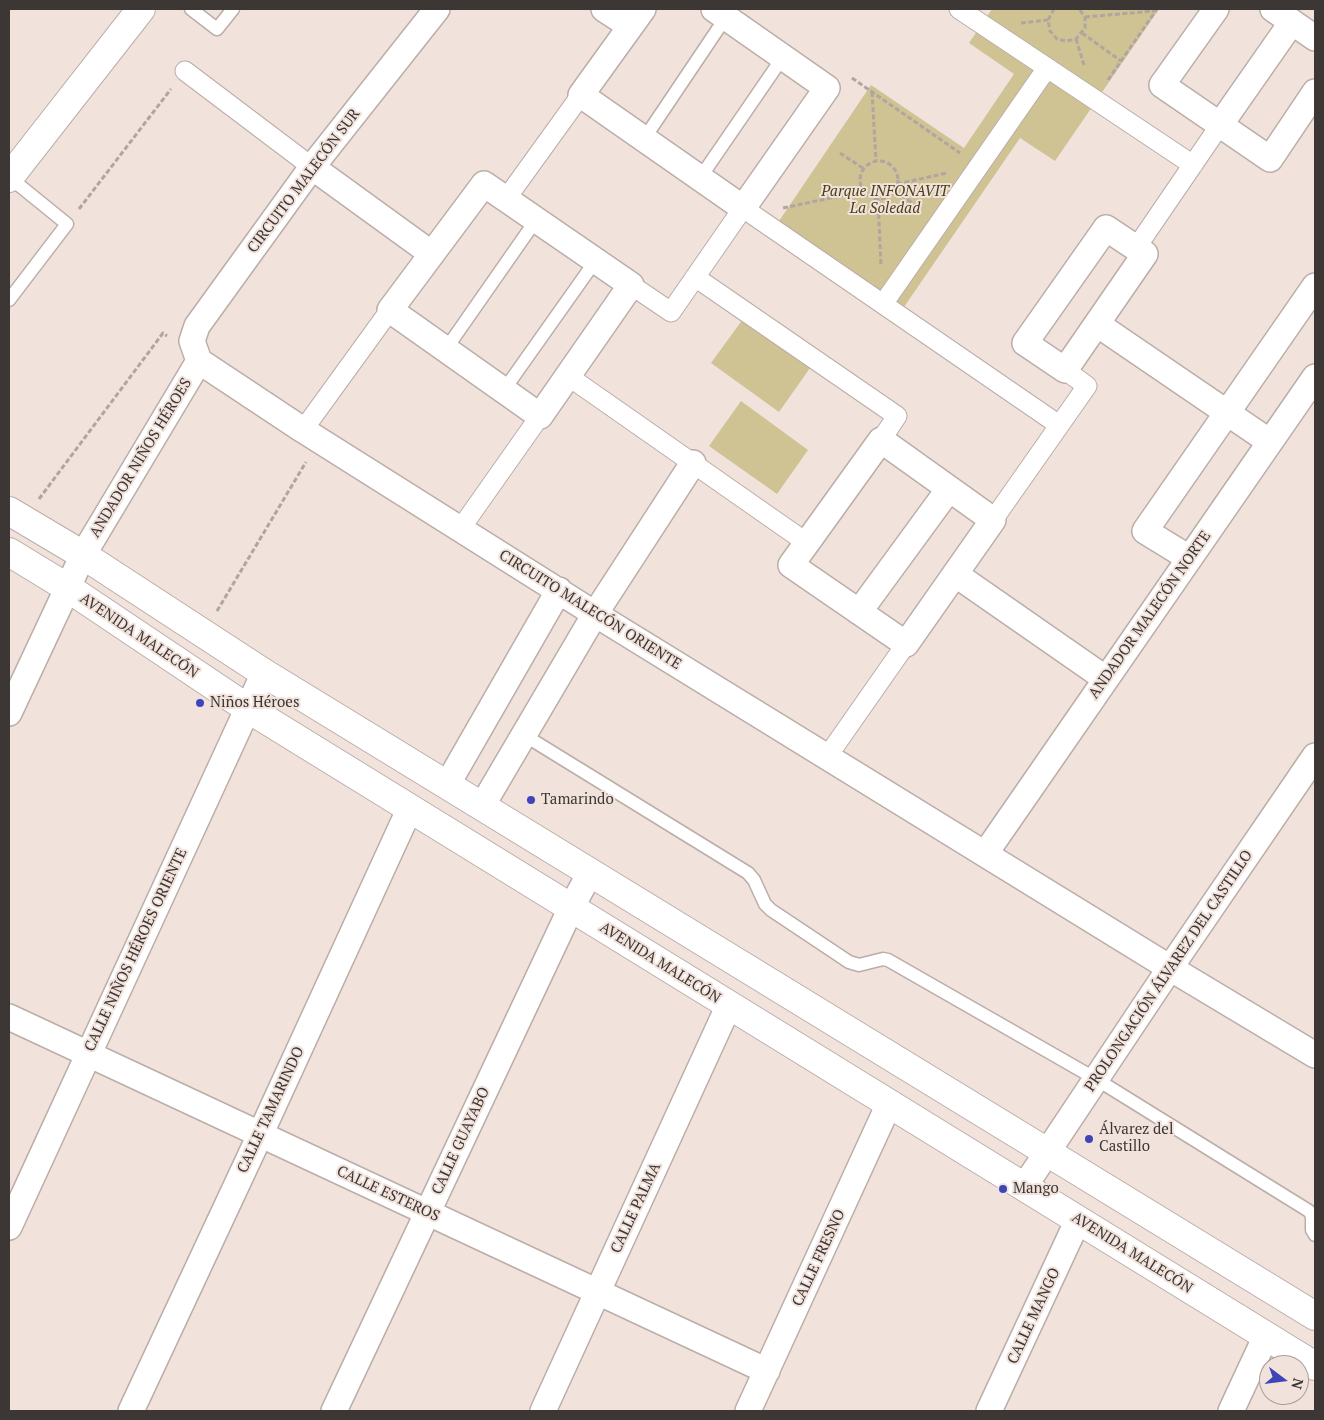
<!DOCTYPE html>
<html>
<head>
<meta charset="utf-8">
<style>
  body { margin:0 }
  #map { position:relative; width:1324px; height:1420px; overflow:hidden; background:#f1e2dc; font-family:"PT Serif",serif }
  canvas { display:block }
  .frame { position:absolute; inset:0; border:10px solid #3c3634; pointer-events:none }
  .north { position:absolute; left:1259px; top:1355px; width:50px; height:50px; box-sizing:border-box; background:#f1e2dc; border:1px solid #a99d99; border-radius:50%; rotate:105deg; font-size:14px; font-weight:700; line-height:20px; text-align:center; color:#3c3634 }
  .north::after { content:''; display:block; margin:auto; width:18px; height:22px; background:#3d45b9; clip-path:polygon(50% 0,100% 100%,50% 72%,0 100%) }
</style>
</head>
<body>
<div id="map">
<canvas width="1324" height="1420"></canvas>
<div class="frame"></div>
<div class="north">N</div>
</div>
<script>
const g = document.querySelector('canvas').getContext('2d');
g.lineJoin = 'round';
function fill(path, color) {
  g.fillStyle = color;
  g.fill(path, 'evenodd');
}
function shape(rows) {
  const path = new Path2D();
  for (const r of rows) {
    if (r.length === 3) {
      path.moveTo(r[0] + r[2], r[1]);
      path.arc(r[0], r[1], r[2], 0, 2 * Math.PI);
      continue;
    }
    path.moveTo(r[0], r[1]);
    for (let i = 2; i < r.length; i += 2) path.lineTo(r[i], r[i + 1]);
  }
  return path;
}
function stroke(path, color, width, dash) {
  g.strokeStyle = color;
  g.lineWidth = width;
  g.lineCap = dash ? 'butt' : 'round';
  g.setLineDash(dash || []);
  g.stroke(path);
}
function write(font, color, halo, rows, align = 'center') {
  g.font = font + ' "PT Serif",serif';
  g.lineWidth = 4;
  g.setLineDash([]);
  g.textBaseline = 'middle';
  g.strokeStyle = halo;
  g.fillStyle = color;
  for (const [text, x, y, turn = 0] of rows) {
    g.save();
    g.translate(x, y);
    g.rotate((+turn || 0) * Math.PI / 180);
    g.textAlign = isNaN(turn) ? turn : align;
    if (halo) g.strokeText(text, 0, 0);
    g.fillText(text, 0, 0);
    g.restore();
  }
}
const green = shape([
  [992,9,1159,9,1055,161,1020,138,904,307,779,221,871,85,964,148,1014,74,969,43],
  [743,319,810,368,779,412,711,363],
  [741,401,808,450,777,494,709,446]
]);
const path = shape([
  [1054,9,1048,20,1050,31,1057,39,1066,41,1076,39,1085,28,1085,17,1079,9],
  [1085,17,1154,11],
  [1021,23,1048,20],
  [1082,33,1121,61],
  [1076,39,1084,65],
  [852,78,960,153],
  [1108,80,1157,9],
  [872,92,876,161],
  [840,153,864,169],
  [879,180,19],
  [897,184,947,173],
  [895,191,921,209],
  [878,199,881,266],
  [783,208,864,191],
  [79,209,171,89],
  [39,499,163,333,167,336],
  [217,611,306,462]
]);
const service = shape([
  [191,9,217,29,233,9],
  [644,139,726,17],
  [700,178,783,57],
  [9,300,67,224,9,177],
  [446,349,536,220],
  [504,390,596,260],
  [524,735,748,873,754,880,765,904,771,910,849,962,859,965,883,959,888,960,1096,1079,1309,1211,1312,1216,1312,1230,1315,1235]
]);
const pedestrian = shape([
  [959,9,1193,165],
  [185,71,312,167],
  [506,199,581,95],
  [1136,248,1220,125],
  [695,277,897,416,881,440],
  [631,285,671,312,743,208,1059,425],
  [883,304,1047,68],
  [568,376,807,543],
  [303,430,390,310],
  [993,520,1087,386,1065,370],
  [461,528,540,416],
  [827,757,906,644]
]);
const minor = shape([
  [604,9,630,26],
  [643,9,581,95,743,208,827,88,714,9],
  [1216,9,1162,85,1270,159,1315,92],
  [1273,9,1315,38],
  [1220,125,1292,22],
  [312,167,432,254],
  [484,184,631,285,540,416,390,310,484,184],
  [1106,228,1145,254,1065,370,1025,343,1106,228],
  [1097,324,1270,442],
  [199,361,303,430,595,614,1170,968,1315,1055],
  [199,361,192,341,197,326,312,167,437,9],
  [881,440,993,520,906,644,791,565,881,440],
  [1189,558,1145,531,1315,286],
  [955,574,1106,679],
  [859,612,949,489],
  [9,713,83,555,199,361],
  [447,785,559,590],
  [482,806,595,614,693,463],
  [985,854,1315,377],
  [9,1017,767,1371],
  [1024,1187,1170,968,1315,756],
  [9,1227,264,673],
  [131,1411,260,1135,410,808],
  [334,1411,571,908,590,873],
  [543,1411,729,1005],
  [748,1411,889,1104],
  [989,1411,1078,1220],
  [1231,1411,1266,1336]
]);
const tertiary = shape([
  [9,178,141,9],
  [9,511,83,555,264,673,1315,1316],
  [9,552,68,588,247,708,1315,1366]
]);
const markers = [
  [200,703,5,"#3d45b9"],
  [531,800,5,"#3d45b9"],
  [1089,1139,5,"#3d45b9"],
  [1003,1189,5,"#3d45b9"]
];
const streetNames = [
  ["CIRCUITO MALECÓN SUR",304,181,-53],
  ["ANDADOR NIÑOS HÉROES",141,458,-59],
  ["CIRCUITO MALECÓN ORIENTE",590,610,32],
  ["ANDADOR MALECÓN NORTE",1150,615,-55],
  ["AVENIDA MALECÓN",139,636,34],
  ["CALLE NIÑOS HÉROES ORIENTE",136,950,-65],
  ["AVENIDA MALECÓN",660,963,32],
  ["PROLONGACIÓN ÁLVAREZ DEL CASTILLO",1169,971,-56],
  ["CALLE TAMARINDO",271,1110,-65],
  ["CALLE GUAYABO",461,1141,-65],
  ["CALLE ESTEROS",388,1194,25],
  ["CALLE PALMA",636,1208,-65],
  ["AVENIDA MALECÓN",1132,1253,32],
  ["CALLE FRESNO",819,1258,-65],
  ["CALLE MANGO",1034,1316,-65]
];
const parkNames = [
  ["Parque INFONAVIT",885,192],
  ["La Soledad",885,209]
];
const poiNames = [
  ["Niños Héroes",210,703],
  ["Tamarindo",541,800],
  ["Álvarez del",1099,1130],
  ["Castillo",1099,1147],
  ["Mango",1013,1189]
];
fill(green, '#cfc394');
stroke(service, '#bbada8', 15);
stroke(pedestrian, '#bbada8', 21);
stroke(minor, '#bbada8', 28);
stroke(tertiary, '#bbada8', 30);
stroke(path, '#b1a5a0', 3, [5, 2.5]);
stroke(service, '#fff', 12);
stroke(pedestrian, '#fff', 19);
stroke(minor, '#fff', 25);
stroke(tertiary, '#fff', 28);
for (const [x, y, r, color] of markers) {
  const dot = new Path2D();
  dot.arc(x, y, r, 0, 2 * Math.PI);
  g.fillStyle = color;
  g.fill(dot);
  stroke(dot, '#f1e2dc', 2);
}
write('15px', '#3c3634', '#f1e2dc', streetNames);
write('italic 15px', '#493f13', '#f1e2dc', parkNames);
write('15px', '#3c3634', '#f1e2dc', poiNames, 'left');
</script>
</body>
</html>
